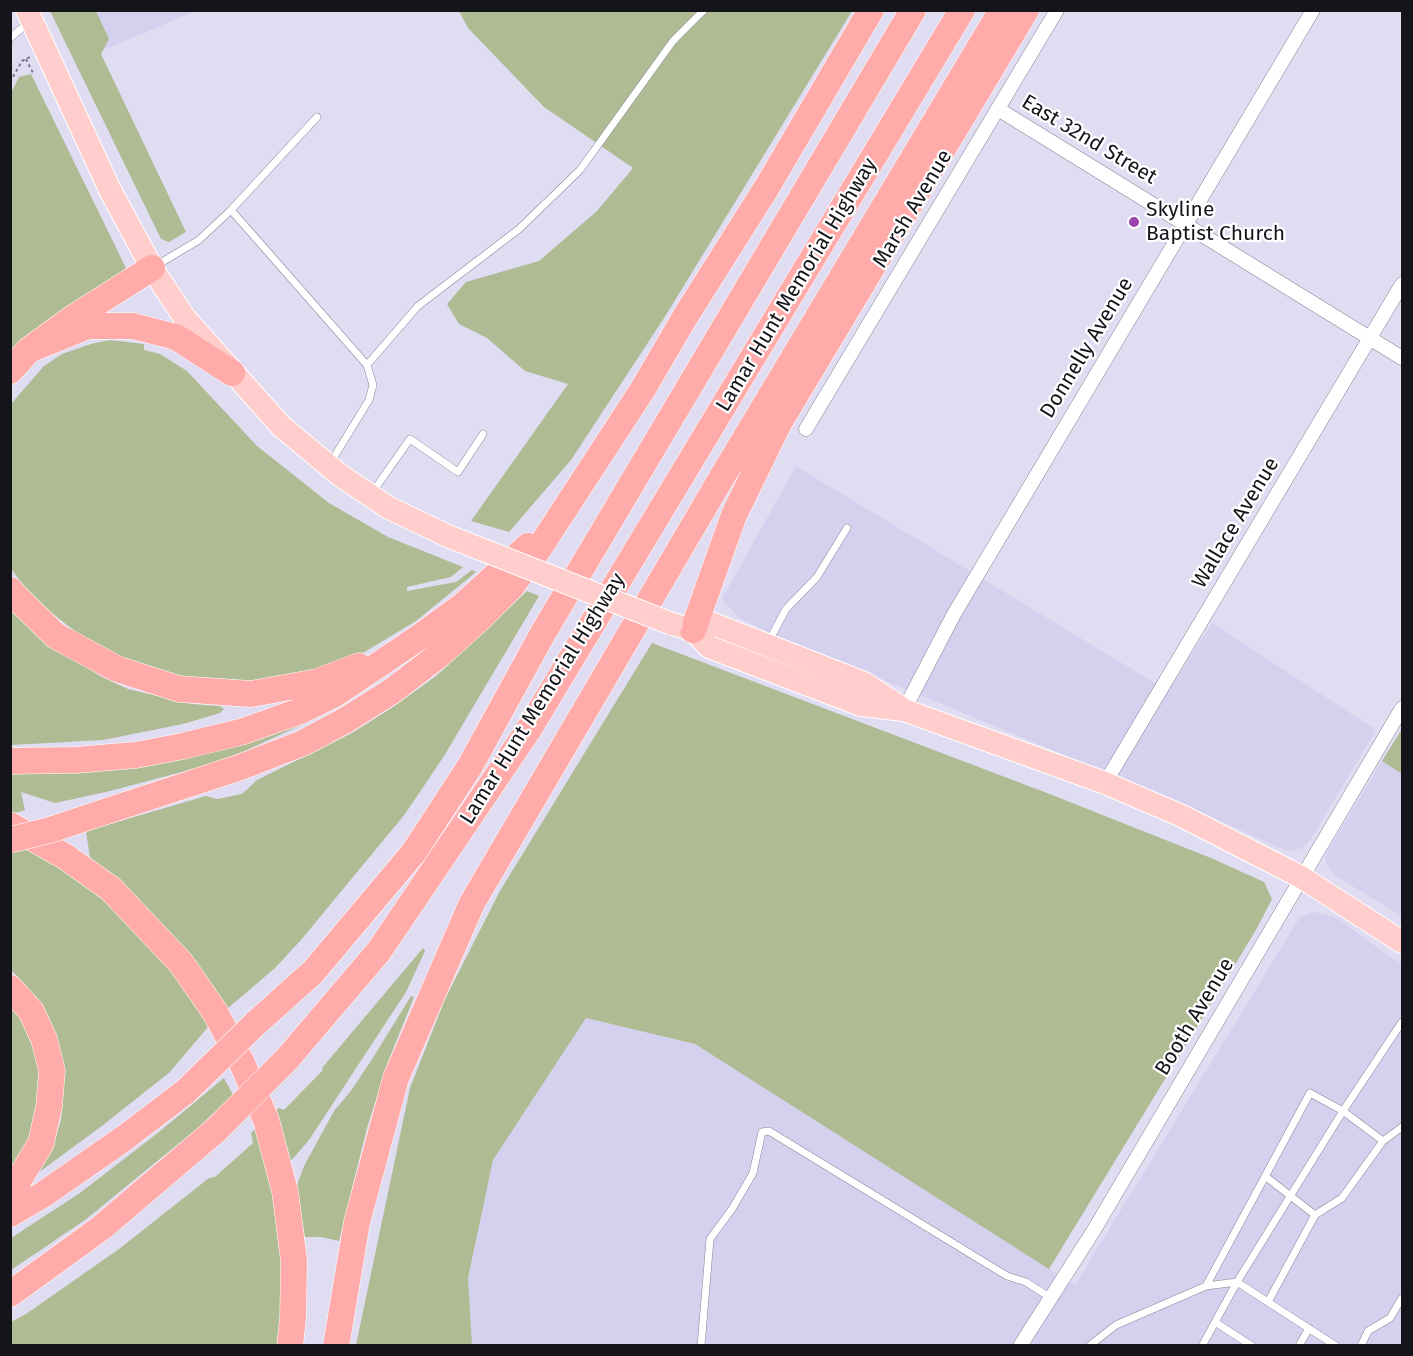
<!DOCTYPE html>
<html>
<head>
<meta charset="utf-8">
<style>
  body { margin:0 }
  #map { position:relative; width:1413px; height:1356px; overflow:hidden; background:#e0ddf3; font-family:"Fira Sans",sans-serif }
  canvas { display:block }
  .frame { position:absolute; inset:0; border:12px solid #15141b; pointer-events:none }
</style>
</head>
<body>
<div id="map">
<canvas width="1413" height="1356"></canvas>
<div class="frame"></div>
</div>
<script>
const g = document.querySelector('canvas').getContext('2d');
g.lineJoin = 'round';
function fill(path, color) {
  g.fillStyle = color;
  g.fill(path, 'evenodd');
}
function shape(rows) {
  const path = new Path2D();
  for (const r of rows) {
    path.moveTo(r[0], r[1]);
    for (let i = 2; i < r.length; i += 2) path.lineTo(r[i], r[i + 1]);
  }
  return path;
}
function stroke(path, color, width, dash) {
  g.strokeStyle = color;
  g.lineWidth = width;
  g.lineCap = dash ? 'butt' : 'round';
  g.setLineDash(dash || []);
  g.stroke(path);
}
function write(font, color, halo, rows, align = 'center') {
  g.font = font + ' "Fira Sans",sans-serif';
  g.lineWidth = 4.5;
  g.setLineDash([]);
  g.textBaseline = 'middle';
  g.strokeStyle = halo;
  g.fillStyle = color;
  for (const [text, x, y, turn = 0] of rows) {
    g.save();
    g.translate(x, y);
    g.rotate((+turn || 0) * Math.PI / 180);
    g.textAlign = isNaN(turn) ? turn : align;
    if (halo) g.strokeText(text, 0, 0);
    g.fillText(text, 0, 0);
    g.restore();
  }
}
const built = shape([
  [52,11,195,11,114,46,74,57],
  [796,466,1168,691,1212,623,1376,730,1310,840,1303,848,1286,851,1185,805,768,632,739,618,722,599],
  [1382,761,1402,774,1402,916,1334,875,1326,864,1326,854],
  [1314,912,1335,917,1402,965,1402,1345,472,1346,468,1278,493,1160,586,1018,695,1044,1075,1285,1300,917]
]);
const green = shape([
  [50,11,96,11,109,39,101,54,186,232,169,242,161,239],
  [459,11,852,11,666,315,571,460,509,532,471,521,568,384,525,371,487,338,459,324,447,304,466,282,539,261,597,211,633,168,544,107,468,28],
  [31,74,127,270,11,359,11,93,19,77],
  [110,340,144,344,144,350,160,354,187,371,257,446,329,503,388,537,463,567,451,577,407,587,407,591,456,582,472,570,476,572,416,621,356,657,276,681,216,684,153,672,94,646,44,607,25,589,11,568,10,405,44,366,62,354,91,344],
  [527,591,539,596,444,756,405,814,301,940,275,968,227,1009,111,875,90,858,86,831,206,796,217,799,242,794,257,780,352,733,393,707,436,676],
  [10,610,48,643,102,677,128,689,192,704,220,706,224,709,220,713,183,724,103,740,11,745],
  [652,643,1047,793,1211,858,1264,882,1272,899,1256,930,1049,1269,695,1044,586,1018,493,1160,468,1278,472,1345,356,1345,410,1088,445,999,500,891],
  [344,702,314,719,245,751,212,764,110,791,55,803,21,792,25,810,15,813,11,811,10,764,78,763],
  [1402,729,1402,774,1382,761],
  [19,843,52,856,133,920,213,1021,170,1072,103,1125,38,1173,53,1144,61,1120,63,1091,43,1010,25,985,11,970,10,863,12,863,11,846],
  [423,948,425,951,406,992,309,1140,290,1162,275,1111,279,1108,284,1110,323,1070,322,1068],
  [411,996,414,997,388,1062,367,1128,339,1241,321,1237,305,1237,296,1188,304,1166,334,1111,350,1092,371,1061],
  [10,1001,30,1032,42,1075,37,1126,10,1171],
  [224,1078,233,1095,199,1127,85,1220,11,1270,11,1238,80,1193,159,1132],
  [262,1122,283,1220,285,1345,11,1346,11,1322,26,1314,119,1249,209,1178,215,1177,253,1143,251,1133]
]);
const path = shape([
  [26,59,33,73],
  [10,82,22,61,30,57]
]);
const lane = shape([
  [10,38,28,23],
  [231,210,367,365,373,385,369,400,331,462],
  [157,265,199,240,231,210,317,117],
  [367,365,418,306,519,229,580,170,673,41,704,10],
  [372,493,410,439,458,472,483,434],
  [768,643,786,609,817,577,847,528],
  [1383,1141,1402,1127],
  [1265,1176,1315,1215,1268,1302],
  [1206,1286,1310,1093,1343,1111,1383,1141,1342,1198,1315,1215],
  [1215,1322,1252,1346],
  [701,1346,710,1239,732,1209,753,1173,762,1132,769,1131,1007,1276,1026,1282,1051,1298],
  [1089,1346,1116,1325,1206,1286,1237,1282,1336,1346],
  [1202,1346,1237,1282,1343,1111,1402,1022],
  [1299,1346,1309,1328],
  [1361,1346,1368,1331,1390,1318,1402,1298]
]);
const street = shape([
  [998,109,1402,358],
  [806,429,1057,10],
  [904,710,954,614,1313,10],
  [1105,783,1402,284],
  [1020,1346,1094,1230,1402,708]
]);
const primary = shape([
  [27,10,110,190,152,268,184,317,281,426,341,476,389,508,450,537],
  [676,625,693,630,709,647,861,705,904,710,1105,783,1182,816,1301,877,1402,942],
  [693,630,713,624,864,683,900,707]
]);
const highway = shape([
  [29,350,88,326,133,326,176,337,232,373],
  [10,371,29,350,73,318,152,268],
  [10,590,15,596,56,636,117,669,179,689,251,694,317,682,359,666],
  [693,630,734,515,779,423,1026,10],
  [10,761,76,760,136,755,183,746,241,732,300,711,335,694,421,636,462,606,528,546],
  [98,814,241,767,303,743,346,720,392,691,439,655,477,621,511,587,540,547,643,389,685,317,767,187,871,10],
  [10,825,66,857,111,889,181,963,215,1012,242,1063,266,1120,285,1191,294,1261,293,1317,290,1346],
  [10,988,31,1011,44,1039,52,1071,49,1107,41,1143,17,1183,10,1191],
  [255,1024,313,972,414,852,470,766,543,633,913,10],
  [287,1059,379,951,529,729,962,10],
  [10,1214,44,1194,123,1139,185,1092],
  [10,1294,101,1228,216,1130],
  [336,1346,357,1222,396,1078,472,903,719,482,1002,10]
]);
const primaryBridge = shape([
  [450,537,672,624]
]);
const highwayBridge = shape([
  [10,840,50,830,98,814],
  [185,1092,255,1024],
  [216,1130,287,1059]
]);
const markers = [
  [1134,222,6,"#9b43af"]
];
const streetNames = [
  ["East 32nd Street",1089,140,31],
  ["Marsh Avenue",913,209,-59],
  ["Lamar Hunt Memorial Highway",797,285,-59],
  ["Donnelly Avenue",1087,348,-59],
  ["Wallace Avenue",1236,523,-59],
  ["Lamar Hunt Memorial Highway",543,699,-58],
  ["Booth Avenue",1195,1017,-59]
];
const poiNames = [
  ["Skyline",1146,210],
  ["Baptist Church",1146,234]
];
fill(built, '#d4d0ed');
fill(green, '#aebb93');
stroke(lane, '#888599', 8);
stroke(street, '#888599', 15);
stroke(primary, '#fff', 24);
stroke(highway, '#fff', 27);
stroke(path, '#7a7887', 2, [3, 3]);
stroke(lane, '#fff', 7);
stroke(street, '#fff', 14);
stroke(primary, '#ffcdcb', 22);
stroke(highway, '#ffaba9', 26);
stroke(primaryBridge, '#fff', 24, []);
stroke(highwayBridge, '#fff', 27, []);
stroke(primaryBridge, '#ffcdcb', 22);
stroke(highwayBridge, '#ffaba9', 26);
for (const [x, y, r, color] of markers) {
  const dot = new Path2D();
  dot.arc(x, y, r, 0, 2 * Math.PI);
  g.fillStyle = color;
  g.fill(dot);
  stroke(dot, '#fff', 2);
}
write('21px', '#15141b', '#fff', streetNames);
write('21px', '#15141b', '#fff', poiNames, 'left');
</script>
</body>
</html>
